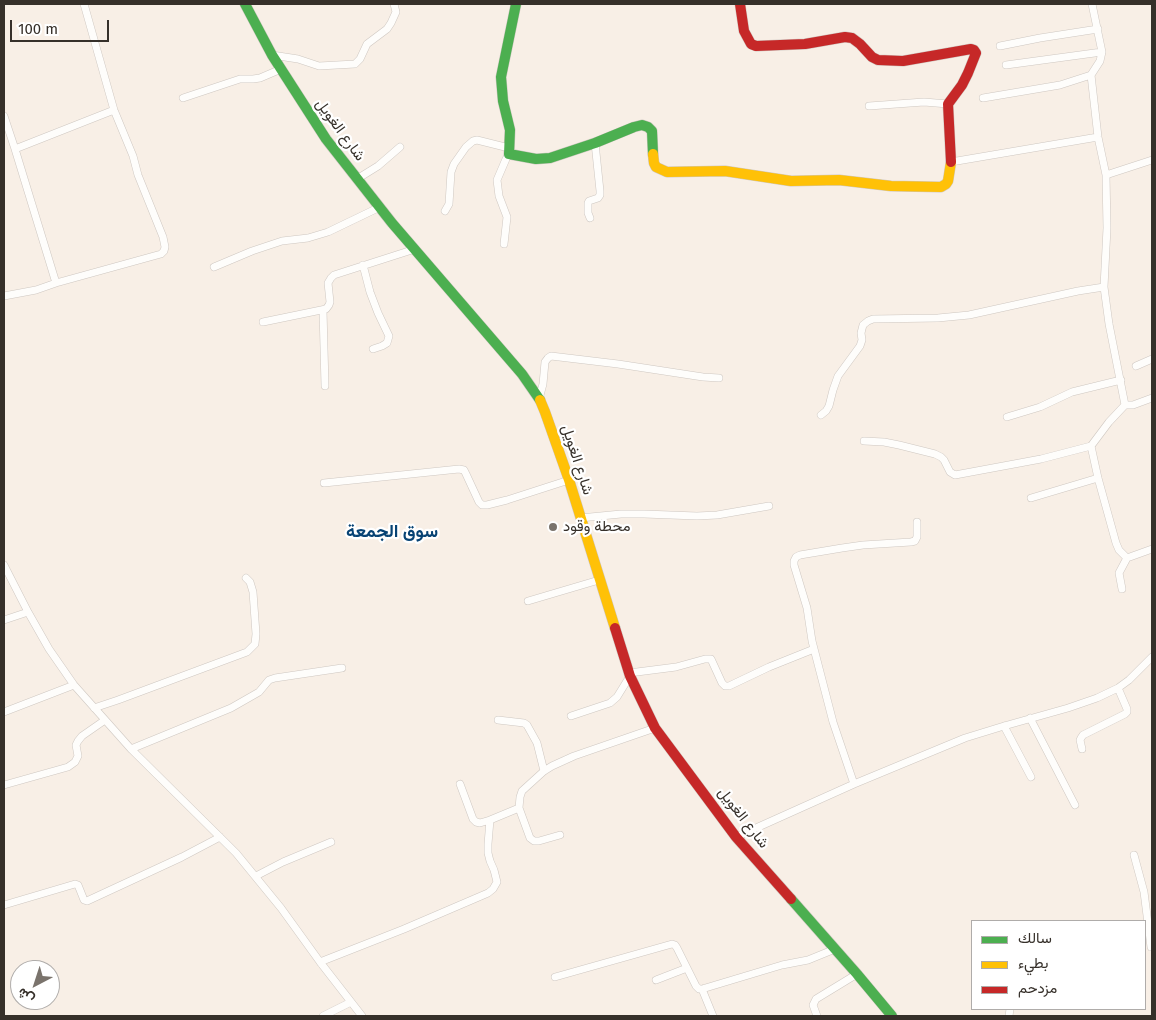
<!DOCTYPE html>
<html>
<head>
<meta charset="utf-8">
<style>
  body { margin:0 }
  #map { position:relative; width:1156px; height:1020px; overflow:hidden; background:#f8efe6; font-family:"Fira Sans",Vazirmatn,sans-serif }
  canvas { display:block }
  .frame { position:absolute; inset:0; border:5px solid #36302a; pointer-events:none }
  .legend { position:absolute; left:971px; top:920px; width:175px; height:90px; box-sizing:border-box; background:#fff; border:1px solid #afacaa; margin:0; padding:6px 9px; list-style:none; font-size:15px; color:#36302a }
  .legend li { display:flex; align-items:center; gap:10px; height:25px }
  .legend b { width:25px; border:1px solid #afacaa }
  .north { position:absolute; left:10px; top:960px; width:50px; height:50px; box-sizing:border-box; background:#fff; border:1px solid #afacaa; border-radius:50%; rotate:220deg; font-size:14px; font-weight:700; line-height:20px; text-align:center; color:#36302a }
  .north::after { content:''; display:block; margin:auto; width:18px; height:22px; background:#7a736c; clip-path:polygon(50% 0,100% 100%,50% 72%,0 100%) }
  .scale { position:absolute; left:10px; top:20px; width:99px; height:22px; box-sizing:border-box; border:2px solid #36302a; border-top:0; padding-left:6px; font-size:15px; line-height:18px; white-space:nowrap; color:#36302a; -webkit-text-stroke:4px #fff; paint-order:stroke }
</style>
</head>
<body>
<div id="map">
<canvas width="1156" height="1020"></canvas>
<div class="frame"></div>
<ul class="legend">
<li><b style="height:6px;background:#4caf50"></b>سالك</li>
<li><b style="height:6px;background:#ffc107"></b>بطيء</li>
<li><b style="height:6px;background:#c62828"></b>مزدحم</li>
</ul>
<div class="north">ش</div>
<div class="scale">100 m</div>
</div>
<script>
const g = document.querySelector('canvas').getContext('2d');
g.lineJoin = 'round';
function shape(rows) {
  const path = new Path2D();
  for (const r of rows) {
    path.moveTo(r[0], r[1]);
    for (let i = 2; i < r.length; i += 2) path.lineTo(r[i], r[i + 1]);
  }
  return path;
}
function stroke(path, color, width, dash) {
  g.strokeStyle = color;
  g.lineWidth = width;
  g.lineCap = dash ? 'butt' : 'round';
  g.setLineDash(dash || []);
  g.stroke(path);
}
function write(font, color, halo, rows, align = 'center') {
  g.font = font + ' "Fira Sans",Vazirmatn,sans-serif';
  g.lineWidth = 4.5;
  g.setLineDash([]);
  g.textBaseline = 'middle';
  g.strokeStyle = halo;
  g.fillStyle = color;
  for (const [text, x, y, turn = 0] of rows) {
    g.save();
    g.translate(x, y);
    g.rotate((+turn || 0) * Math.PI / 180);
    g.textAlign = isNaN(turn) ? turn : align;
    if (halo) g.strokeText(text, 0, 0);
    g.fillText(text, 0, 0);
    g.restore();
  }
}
const street = shape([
  [1092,4,1102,52,1100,61,1091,75,1098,137,1106,175,1107,228,1104,287,1109,324,1125,405],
  [1000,46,1040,38,1098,29],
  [272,55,298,59,319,66,355,64,360,59,367,44,387,29,391,23,396,12,394,4],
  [1006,65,1102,52],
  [183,98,240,79,253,79,260,78,281,69],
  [983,98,1060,85,1091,75],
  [869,106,924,102,948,104],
  [4,116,15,149,56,283],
  [15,149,114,110],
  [951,162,1098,137],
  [1106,175,1152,160],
  [357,179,378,166,400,147],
  [445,211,449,204,451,172,454,164,466,147,473,141,477,140,509,148],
  [590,218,588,213,588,203,589,201,598,198,600,195,600,191,595,143],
  [504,244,507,217,499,196,497,180,506,159,509,154],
  [363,265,370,292,378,313,389,336,387,343,382,346,373,349],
  [214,267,252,251,282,241,308,238,328,232,380,207],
  [4,296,36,290,56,283,161,254,164,251,165,247,163,237,138,175,133,156,114,110,84,4],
  [323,310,325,386],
  [263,322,326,309,329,305,330,302,328,283,331,278,334,275,415,249],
  [1136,366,1152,359],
  [1152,398,1133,405,1125,405,1109,422,1091,446,1098,478,1116,543,1119,550,1127,558,1152,549],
  [539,399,543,384,545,362,548,358,551,356,618,364,703,377,719,378],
  [821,415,826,411,829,406,833,390,838,376,860,346,862,340,861,333,863,325,868,321,873,319,938,318,969,315,1078,291,1104,287],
  [1007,417,1040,407,1072,392,1121,380],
  [864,441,884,442,899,445,935,454,941,457,944,460,950,472,955,475,1041,459,1091,446],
  [324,483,459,469,464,470,466,474,479,502,482,505,487,505,507,500,569,480],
  [1031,498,1098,478],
  [580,518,621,514,644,514,697,516,717,515,769,506],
  [4,565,28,612,49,649,74,685,131,749,236,853,281,908,320,962,362,1016],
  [1122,589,1119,573,1127,558],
  [528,601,599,580],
  [4,620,28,612],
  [629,673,676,667,705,659,711,659,722,683,725,686,729,686,769,667,814,649],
  [94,708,118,700,247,652,255,644,256,634,253,592,250,582,246,578],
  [4,712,74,685],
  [571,716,610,703,617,697,630,676],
  [1030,718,1075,805],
  [498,720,524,723,527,725,537,743,544,771],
  [1004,726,1031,777],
  [131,749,231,708,259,692,269,680,275,678,342,668],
  [1082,749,1080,740,1081,738,1083,735,1125,714,1127,712,1127,709,1118,688],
  [460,784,473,819,476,822,480,823,490,820,519,808],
  [854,784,833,722,812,641,807,608,794,565,794,561,796,557,800,555,842,548,863,545,911,542,915,541,917,537,917,522],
  [4,785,68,767,75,762,78,756,76,745,78,741,82,736,105,720],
  [560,835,539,841,534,841,530,838,519,808,520,797,522,791,544,771,552,766,574,756,655,728],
  [736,837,854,784,965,738,1004,726,1068,708,1097,698,1118,688,1129,680,1152,657],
  [1134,855,1144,892,1151,947],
  [256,876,283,862,331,842],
  [4,905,75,884,78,885,84,900,87,901,182,857,220,837],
  [320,962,404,929,488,893,493,889,497,882,494,870,490,861,488,853,488,844,490,820],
  [555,977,672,944,675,945,677,948,687,968],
  [656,980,687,968,696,986,699,989,702,989,782,965,808,960,835,949],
  [702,989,713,1016],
  [323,1016,351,1002],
  [817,1016,813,1005,816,999,857,974],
  [1009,1016,1010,1009]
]);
const fast = shape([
  [245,4,272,55,326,139,392,223,522,374,540,400],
  [516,4,501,77,503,101,510,130,509,154,536,159,550,158,595,143,634,127,642,125,648,127,652,131,653,154],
  [791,899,857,974,892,1016]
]);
const slow = shape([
  [653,154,654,163,656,167,667,172,725,171,791,181,839,180,891,186,941,187,946,184,948,181,951,162],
  [540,400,545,412,569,480,615,628]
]);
const jam = shape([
  [740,4,744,31,751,44,756,46,805,44,845,37,852,38,860,44,872,57,878,60,903,61,971,49,974,50,976,53,968,73,962,85,948,104,951,162],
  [615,628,630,676,655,728,736,837,791,899]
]);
const markers = [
  [553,527,5,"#7a736c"]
];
const streetNames = [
  ["شارع الغويل",340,130,54],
  ["شارع الغويل",577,460,72],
  ["شارع الغويل",743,818,52]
];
const poiNames = [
  ["محطة وقود",563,527]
];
const quarterNames = [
  ["سوق الجمعة",392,532]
];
stroke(street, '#cec7c1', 8);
stroke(fast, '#cec7c1', 11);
stroke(slow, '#cec7c1', 11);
stroke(jam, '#cec7c1', 11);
stroke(street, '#fefdfb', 7);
stroke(fast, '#4caf50', 10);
stroke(slow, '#ffc107', 10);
stroke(jam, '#c62828', 10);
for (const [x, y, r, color] of markers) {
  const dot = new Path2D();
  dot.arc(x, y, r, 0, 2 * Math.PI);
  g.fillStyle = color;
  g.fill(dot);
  stroke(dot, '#fff', 2);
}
write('15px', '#36302a', '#fff', streetNames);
write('15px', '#36302a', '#fff', poiNames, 'left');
write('bold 18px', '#074374', '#fff', quarterNames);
</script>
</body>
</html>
